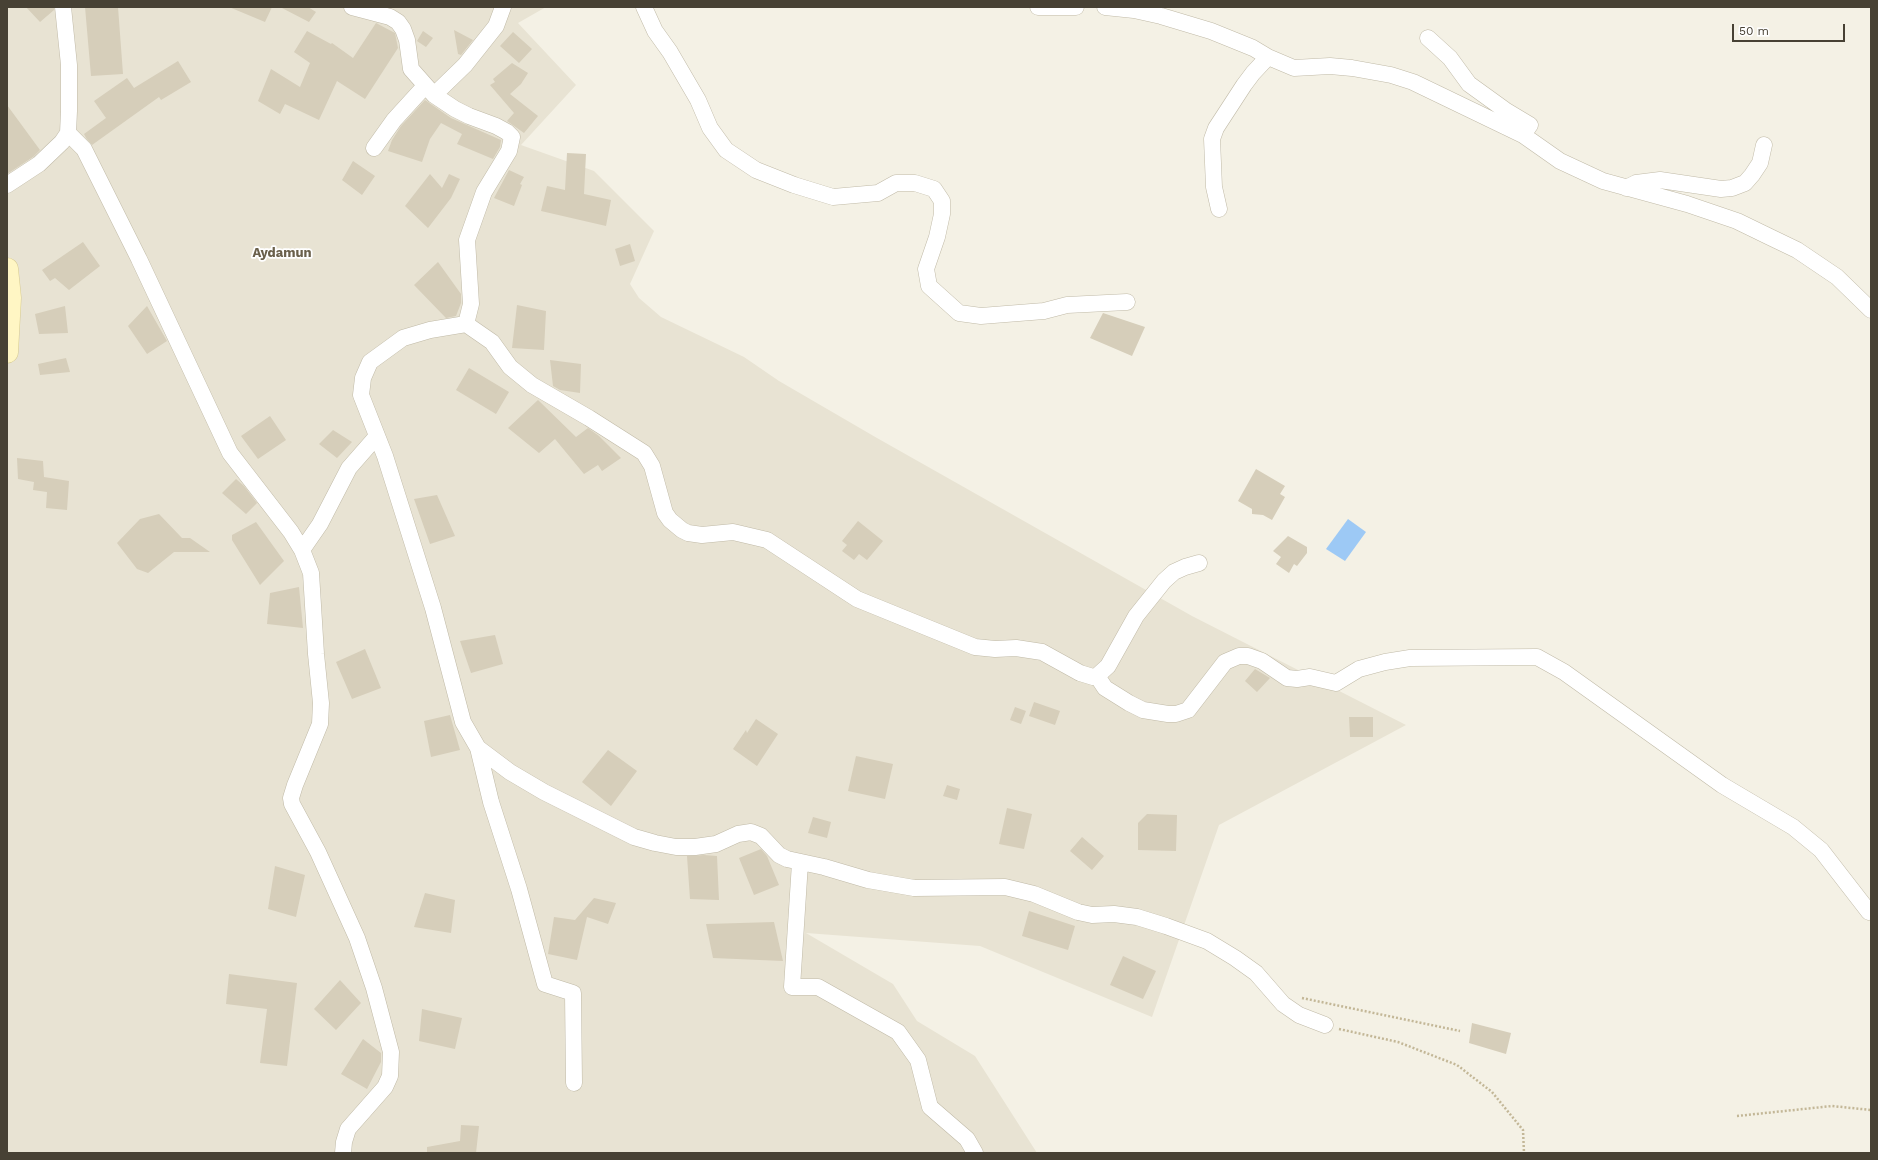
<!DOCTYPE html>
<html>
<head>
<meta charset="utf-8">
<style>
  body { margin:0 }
  #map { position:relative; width:1878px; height:1160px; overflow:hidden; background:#f4f1e5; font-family:"Work Sans",sans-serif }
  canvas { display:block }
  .frame { position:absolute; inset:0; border:8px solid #474134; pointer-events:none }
  .scale { position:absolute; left:1732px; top:24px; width:113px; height:18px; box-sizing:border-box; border:2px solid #474134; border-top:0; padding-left:5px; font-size:12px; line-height:14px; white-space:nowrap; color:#474134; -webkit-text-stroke:3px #fff; paint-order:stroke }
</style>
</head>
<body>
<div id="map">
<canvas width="1878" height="1160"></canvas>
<div class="frame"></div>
<div class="scale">50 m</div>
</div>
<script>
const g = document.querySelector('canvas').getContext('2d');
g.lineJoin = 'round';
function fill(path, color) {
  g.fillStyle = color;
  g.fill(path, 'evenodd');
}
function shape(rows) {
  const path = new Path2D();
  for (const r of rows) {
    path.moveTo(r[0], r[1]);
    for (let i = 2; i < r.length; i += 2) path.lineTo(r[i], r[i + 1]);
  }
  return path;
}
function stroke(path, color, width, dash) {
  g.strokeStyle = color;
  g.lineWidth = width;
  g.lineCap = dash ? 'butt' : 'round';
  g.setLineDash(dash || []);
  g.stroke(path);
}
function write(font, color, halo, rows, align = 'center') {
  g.font = font + ' "Work Sans",sans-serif';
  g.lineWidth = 3.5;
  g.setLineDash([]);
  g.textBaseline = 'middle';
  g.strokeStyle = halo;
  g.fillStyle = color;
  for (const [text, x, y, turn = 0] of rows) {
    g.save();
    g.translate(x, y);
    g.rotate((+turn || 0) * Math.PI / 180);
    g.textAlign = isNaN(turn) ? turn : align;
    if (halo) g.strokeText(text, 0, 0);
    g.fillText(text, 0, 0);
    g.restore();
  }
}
const residential = shape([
  [7,7,546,7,518,23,576,85,521,145,594,171,654,231,630,284,639,298,661,317,744,357,779,381,877,438,1192,616,1406,725,1219,825,1152,1017,980,946,806,933,893,984,917,1021,975,1056,1037,1153,7,1153]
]);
const water = shape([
  [1348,519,1366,532,1345,561,1326,549]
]);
const building = shape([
  [26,7,54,7,54,10,40,22],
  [85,7,118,7,123,74,91,76],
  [229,7,272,7,265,22],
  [280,7,308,7,316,12,309,22],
  [376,23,395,33,398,48,365,99,337,81,319,120,285,104,280,114,258,101,271,69,300,87,310,63,294,52,307,31,331,44,332,43,353,58],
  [454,30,473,40,461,55,458,54],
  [423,31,433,38,426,47,417,41],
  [513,32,532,49,519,63,500,46],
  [178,61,191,82,161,100,159,97,92,145,86,138,84,134,106,118,94,101,127,78,134,88],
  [512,63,528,73,521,84,510,94,538,116,524,133,507,121,514,113,490,85,495,82,493,79],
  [425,100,451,118,501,140,500,147,493,159,457,144,462,134,441,123,430,139,422,162,388,151,392,140,401,126],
  [7,105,40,150,33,157,7,174],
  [567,153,586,154,584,194,611,200,606,226,541,211,547,186,565,190],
  [353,161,375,176,362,195,342,180],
  [509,170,524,177,520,184,522,185,514,206,494,198],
  [430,174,442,188,449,174,460,179,451,198,428,228,405,206],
  [83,242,100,266,69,290,55,278,50,281,42,270],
  [630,244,635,261,620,266,615,249],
  [438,262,461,294,461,303,456,316,446,318,414,285],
  [517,305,546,311,544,350,512,348],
  [65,306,68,333,39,334,35,314],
  [147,306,167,341,147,354,128,326],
  [1103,313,1145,327,1132,356,1090,338],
  [66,358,70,372,40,375,38,364],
  [550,360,581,364,580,393,560,390,553,386],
  [469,368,509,392,496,414,456,390],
  [538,400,576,437,588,428,599,436,621,458,602,471,598,465,584,474,555,439,539,453,508,428],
  [270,416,286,440,258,459,241,436],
  [333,430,352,442,337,458,319,444],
  [17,458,43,461,44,477,69,481,67,510,46,508,47,492,33,490,34,482,18,479],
  [1256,469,1285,486,1280,494,1285,497,1272,520,1263,515,1252,514,1252,509,1238,501],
  [236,479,244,486,257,503,246,514,222,493],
  [437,495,455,536,430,544,414,499],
  [159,514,182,538,190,538,210,552,174,552,148,573,137,569,117,543,140,519],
  [858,521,883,541,867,560,859,554,854,560,842,551,847,545,842,541],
  [256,522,284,561,260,585,232,540,232,535],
  [1288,536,1307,547,1307,553,1297,566,1294,564,1289,573,1276,564,1281,557,1273,551],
  [299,587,303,628,267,624,270,593],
  [495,635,503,664,471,673,460,641],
  [365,649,381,688,352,699,336,662],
  [1255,669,1270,678,1257,692,1245,681],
  [1034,702,1060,711,1055,725,1029,716],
  [1015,707,1026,711,1021,724,1010,720],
  [450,715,460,750,431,757,424,721],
  [1349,717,1373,717,1373,737,1350,737],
  [756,719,778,734,757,766,733,749,746,730,747,733],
  [608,750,637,771,611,806,582,782],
  [856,756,893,764,885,799,848,791],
  [947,785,960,789,957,800,943,796],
  [1007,808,1032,814,1024,849,999,844],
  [1147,814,1177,815,1176,851,1138,850,1138,823],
  [813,817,831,822,827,838,808,833],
  [1082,837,1104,856,1092,870,1070,851],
  [761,849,767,856,779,885,754,895,739,858],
  [704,855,717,856,719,900,690,899,687,856],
  [275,866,305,875,296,917,268,909],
  [425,893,455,900,451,933,414,927],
  [594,898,616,903,608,924,587,917,577,960,548,954,554,917,575,920],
  [1029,911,1075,926,1068,950,1022,936],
  [774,922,783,961,713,958,706,924],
  [1123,956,1156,971,1143,999,1110,985],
  [229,974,297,983,287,1066,260,1063,267,1009,226,1004],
  [340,980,361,1003,336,1030,314,1009],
  [422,1009,462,1018,455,1049,419,1041],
  [1472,1023,1511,1033,1506,1054,1469,1043],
  [363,1039,381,1053,381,1062,367,1089,341,1074],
  [461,1125,479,1126,476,1153,427,1153,427,1147,460,1141]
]);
const path = shape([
  [1302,998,1460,1031],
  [1339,1029,1398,1042,1457,1065,1492,1092,1523,1130,1524,1153],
  [1737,1116,1832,1106,1871,1110]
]);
const street = shape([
  [352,7,390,17,398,22,403,29,407,40,411,69,434,95,455,109,469,116,496,126,507,132,512,137,509,151,484,192,467,240,471,304,466,324,430,330,403,338,370,362,363,378,361,395,385,456,433,608,463,722,478,748,510,772,544,792,634,837,655,843,676,847,695,847,716,844,738,834,751,832,761,836,779,855,787,859,824,867,868,880,914,888,1005,887,1034,894,1078,912,1092,915,1114,914,1137,917,1166,926,1207,941,1235,958,1256,973,1283,1004,1299,1015,1325,1025],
  [644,7,655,31,670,52,698,100,710,128,726,150,756,170,794,185,833,197,878,193,896,183,915,183,934,189,942,201,942,214,937,237,926,269,929,286,959,313,981,316,1006,314,1044,311,1067,305,1127,302],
  [1038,7,1076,7],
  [1105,7,1134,10,1161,16,1211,31,1253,48,1268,57,1294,68,1330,66,1352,68,1391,75,1413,82,1523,135,1560,161,1603,181,1687,204,1737,221,1772,238,1797,250,1837,277,1871,310],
  [1428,38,1450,58,1469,84,1505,110,1530,125,1523,135],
  [434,95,465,65,496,26,503,7],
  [68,133,84,149,139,259,230,453,291,532,302,550,311,573,316,654,321,703,320,724,295,785,291,798,292,804,318,852,357,938,374,988,391,1052,390,1076,385,1087,348,1129,344,1142,343,1153],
  [374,148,394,120,425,86],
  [7,185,39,164,62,142,68,133,69,111,69,65,63,7],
  [1626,188,1636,183,1660,180,1721,189,1732,188,1745,183,1752,175,1760,163,1764,145],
  [1219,209,1214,187,1212,139,1216,128,1244,85,1253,73,1268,57],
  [466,324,492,342,510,367,532,385,589,418,644,453,652,466,665,513,670,520,682,530,688,533,702,535,733,532,767,540,857,599,975,647,995,649,1016,648,1042,652,1080,673,1093,677,1097,676,1108,666,1136,616,1164,581,1174,572,1185,567,1199,563],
  [302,550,320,524,349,468,377,436],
  [1097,676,1105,688,1129,703,1143,710,1168,714,1176,714,1188,710,1225,662,1239,656,1248,656,1262,661,1287,678,1297,679,1310,677,1336,683,1359,669,1385,662,1410,658,1537,657,1564,672,1722,785,1793,827,1821,850,1869,912],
  [478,748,491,802,519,889,545,984,573,993,574,1083],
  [800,863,792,987,818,987,898,1032,918,1060,930,1107,967,1139,975,1153]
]);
const secondary = shape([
  [7,269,10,298,7,352]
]);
const quarterNames = [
  ["Aydamun",282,253]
];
fill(residential, '#e8e3d3');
fill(water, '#9dc9f5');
fill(building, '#d6ceba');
stroke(street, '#c0baa7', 17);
stroke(secondary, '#d7cb91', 23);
stroke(path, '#c3b797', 2.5, [2, 2]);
stroke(street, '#fff', 16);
stroke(secondary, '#fff6c4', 22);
write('bold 13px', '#6a604b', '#fff', quarterNames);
</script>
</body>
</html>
